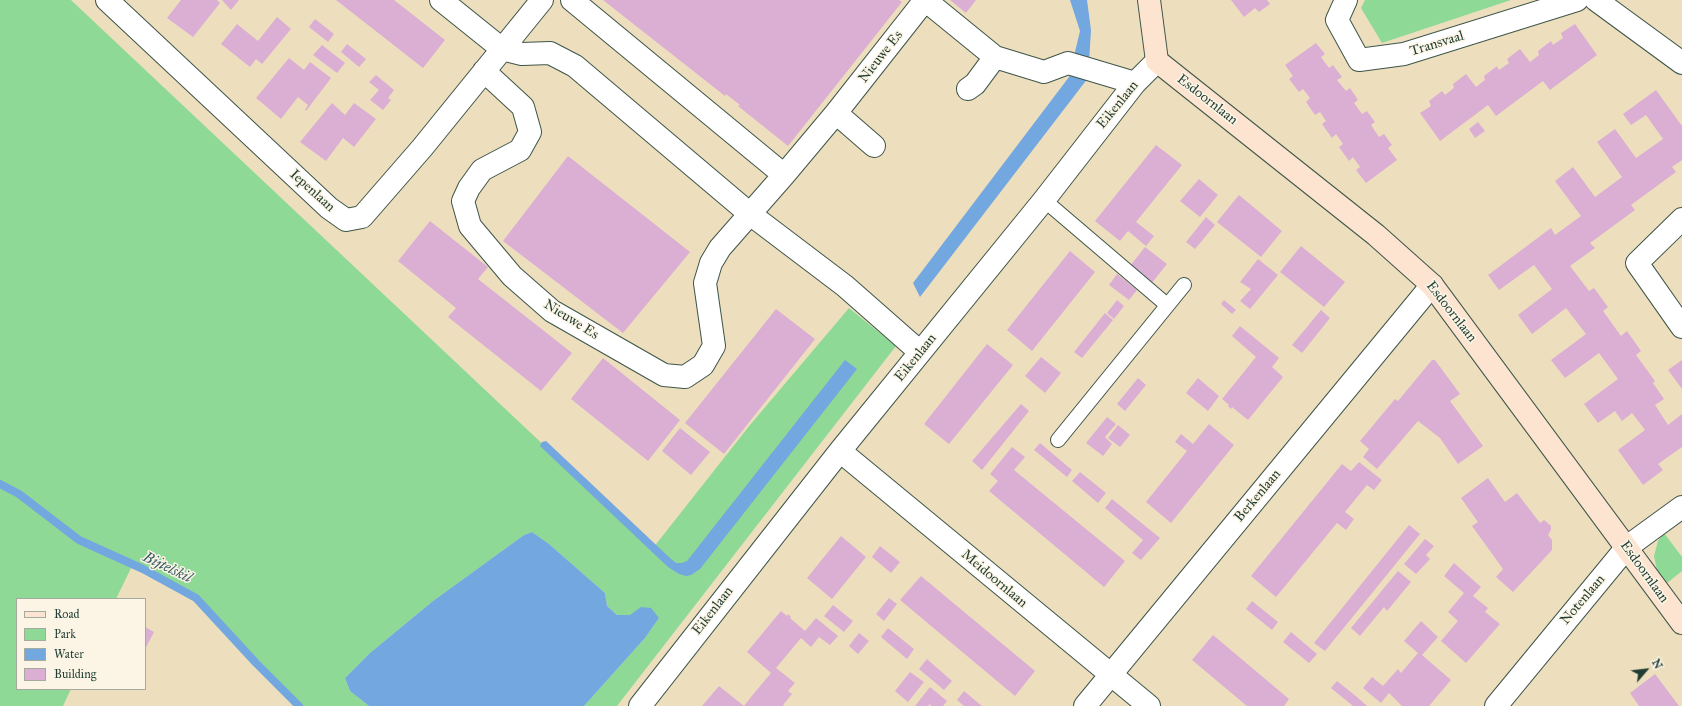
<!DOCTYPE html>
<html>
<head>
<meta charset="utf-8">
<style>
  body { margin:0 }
  #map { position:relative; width:1682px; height:706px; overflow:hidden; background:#eddfbd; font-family:"IM FELL Great Primer",serif }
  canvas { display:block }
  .legend { position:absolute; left:16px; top:598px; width:130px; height:92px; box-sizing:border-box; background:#fcf5e5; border:1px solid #a4ab9e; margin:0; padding:5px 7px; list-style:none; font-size:12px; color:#1f3d34 }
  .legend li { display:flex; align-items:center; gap:8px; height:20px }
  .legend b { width:20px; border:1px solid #a4ab9e }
  .north { position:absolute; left:1626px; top:650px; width:40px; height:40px; -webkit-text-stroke:3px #fcf5e5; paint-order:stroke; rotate:62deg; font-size:11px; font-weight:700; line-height:16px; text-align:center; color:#1f3d34 }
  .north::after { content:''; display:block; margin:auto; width:14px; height:18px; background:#1f3d34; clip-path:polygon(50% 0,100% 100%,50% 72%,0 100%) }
</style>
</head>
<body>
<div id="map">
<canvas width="1682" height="706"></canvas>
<ul class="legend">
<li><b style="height:5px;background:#fde4d0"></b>Road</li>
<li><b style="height:11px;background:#8ed996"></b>Park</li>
<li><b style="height:11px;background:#72a7df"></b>Water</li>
<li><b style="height:11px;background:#dbaed4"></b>Building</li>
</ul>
<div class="north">N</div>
</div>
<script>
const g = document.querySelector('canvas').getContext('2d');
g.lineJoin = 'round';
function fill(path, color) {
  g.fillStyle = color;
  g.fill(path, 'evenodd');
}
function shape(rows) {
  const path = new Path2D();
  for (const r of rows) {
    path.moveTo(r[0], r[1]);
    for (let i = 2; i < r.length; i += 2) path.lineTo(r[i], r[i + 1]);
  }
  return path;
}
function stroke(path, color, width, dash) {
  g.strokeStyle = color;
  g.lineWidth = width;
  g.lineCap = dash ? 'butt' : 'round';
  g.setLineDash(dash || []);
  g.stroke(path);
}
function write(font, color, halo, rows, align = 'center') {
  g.font = font + ' "IM FELL Great Primer",serif';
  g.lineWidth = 3;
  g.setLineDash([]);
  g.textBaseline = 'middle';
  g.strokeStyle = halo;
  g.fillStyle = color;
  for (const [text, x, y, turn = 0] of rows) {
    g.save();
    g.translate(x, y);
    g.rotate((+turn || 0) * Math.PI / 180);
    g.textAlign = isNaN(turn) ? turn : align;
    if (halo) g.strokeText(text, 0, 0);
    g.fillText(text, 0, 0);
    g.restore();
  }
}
const green = shape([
  [0,0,71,0,653,548,750,425,849,308,896,346,617,706,584,706,645,638,659,618,617,615,607,606,605,593,549,544,532,532,524,535,433,601,370,653,345,678,350,691,369,706,302,706,210,609,168,581,133,564,116,599,17,599,17,689,71,689,63,706,0,706,0,488,22,499,0,487],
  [1365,0,1511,0,1382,43,1361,8],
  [1664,533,1682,557,1682,571,1667,583,1657,570,1654,556,1658,541]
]);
const water = shape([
  [1070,0,1087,0,1091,30,1088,78,920,297,913,283,1069,77,1080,31],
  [845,360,857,369,700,569,691,575,686,576,679,574,668,567,540,446,542,442,546,441,671,559,676,563,682,563,687,561],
  [532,532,549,544,605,593,607,606,617,615,630,615,641,607,651,608,659,618,645,638,584,706,369,706,350,691,345,678,370,653,433,601,524,535]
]);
const stream = shape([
  [0,484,19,494,79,540,143,569,196,598,256,663,299,706]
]);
const building = shape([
  [181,0,217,0,220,3,193,37,167,18],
  [222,0,239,0,231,10],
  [336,0,394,0,445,40,423,68],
  [603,0,899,0,902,2,788,146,738,106,740,105,726,94,725,96],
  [950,0,976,0,966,13],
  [1231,0,1267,0,1270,4,1259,12,1255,8,1244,17],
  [277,17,291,29,262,64,256,59,250,67,221,44,237,24,258,41],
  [315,19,334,34,328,42,309,27],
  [1575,24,1597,55,1550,90,1543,81,1496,116,1488,105,1440,141,1420,113,1431,106,1429,101,1442,91,1445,95,1454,88,1453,84,1466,74,1476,87,1485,80,1484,76,1497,66,1499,70,1509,63,1507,59,1520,49,1530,62,1539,55,1538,51,1551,41,1553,45,1563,38,1561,33],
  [1316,43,1325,54,1321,57,1329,68,1333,65,1342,77,1337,80,1346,91,1350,88,1358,100,1354,103,1362,114,1367,111,1375,122,1371,125,1379,137,1384,134,1392,145,1388,148,1397,160,1366,183,1356,170,1360,167,1353,157,1349,161,1339,147,1343,144,1336,134,1332,138,1322,124,1326,121,1320,112,1315,115,1306,102,1310,98,1303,89,1299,92,1289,79,1293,76,1285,65],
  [347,44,366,59,359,67,341,52],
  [322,45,345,63,337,73,313,55],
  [289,58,304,70,310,62,331,78,306,111,305,110,308,105,298,97,281,119,256,98],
  [376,75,394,90,388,98,391,100,383,110,370,100,379,90,369,82],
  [1656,90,1682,126,1682,160,1672,167,1676,172,1631,205,1635,210,1590,243,1595,248,1570,266,1589,291,1594,288,1608,307,1603,311,1621,336,1627,331,1641,351,1636,355,1655,381,1653,383,1664,399,1655,405,1668,425,1682,414,1682,447,1658,464,1663,470,1643,485,1618,450,1645,430,1632,413,1622,421,1615,411,1598,423,1584,404,1618,379,1599,353,1565,378,1551,360,1586,334,1566,308,1532,334,1518,315,1552,289,1534,265,1499,290,1488,275,1551,228,1555,235,1581,216,1555,181,1573,167,1595,197,1622,177,1597,142,1615,129,1636,158,1663,139,1646,115,1631,125,1623,114],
  [332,103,345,115,354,103,376,119,354,147,343,138,326,161,300,142],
  [1478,122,1485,131,1475,138,1469,129],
  [1156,145,1182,165,1136,222,1154,236,1146,246,1128,231,1120,241,1095,221],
  [568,156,690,252,623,333,503,241],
  [1199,179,1218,195,1200,217,1180,201],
  [1239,195,1282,231,1261,257,1217,222],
  [1206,217,1215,225,1195,249,1186,242],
  [430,221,488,267,478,279,572,353,541,391,448,317,456,308,398,261],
  [1301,246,1345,282,1324,307,1280,272],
  [1145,247,1167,264,1151,284,1130,266],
  [1070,251,1095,272,1032,351,1007,330],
  [1258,259,1278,275,1250,309,1240,301,1251,289,1240,282],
  [1117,274,1137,290,1129,300,1109,285],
  [1117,300,1124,306,1114,319,1107,313],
  [1224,300,1236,310,1232,314,1221,304],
  [776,309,815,339,724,454,685,423],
  [1321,310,1330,318,1302,353,1292,345],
  [1105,313,1113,320,1082,358,1074,352],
  [1240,326,1279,358,1272,367,1283,377,1248,420,1232,407,1231,409,1228,406,1229,405,1222,399,1256,357,1232,336],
  [987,344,1013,365,949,444,924,424],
  [1041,357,1061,373,1045,393,1025,376],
  [603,358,680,420,648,461,571,399],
  [1432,360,1435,360,1460,394,1450,401,1483,446,1458,464,1440,438,1418,421,1377,469,1363,457,1369,449,1360,441,1395,399,1398,401],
  [1682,360,1682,389,1668,370],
  [1138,378,1146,385,1125,411,1117,404],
  [1198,378,1219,396,1208,411,1186,393],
  [1021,404,1029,411,982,470,972,461],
  [1107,417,1116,424,1105,437,1112,444,1103,456,1086,443],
  [1209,424,1234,445,1171,523,1146,502,1187,451,1175,442,1181,434,1193,444],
  [1118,425,1130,435,1120,447,1108,438],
  [680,428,710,452,691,475,662,451],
  [1040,443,1072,470,1067,477,1034,450],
  [1012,447,1025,457,1014,470,1125,561,1104,587,989,491,998,481,990,474],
  [1359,462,1382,480,1374,490,1367,485,1345,512,1354,519,1346,530,1337,523,1276,597,1251,576,1342,464,1351,471],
  [1080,472,1106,493,1098,503,1072,481],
  [1488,478,1505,502,1517,493,1540,523,1544,520,1551,526,1551,530,1548,535,1552,540,1552,550,1513,592,1496,577,1503,569,1472,526,1478,522,1461,498],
  [1112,499,1160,538,1141,560,1132,553,1143,540,1105,508],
  [1409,525,1420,534,1325,651,1314,643],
  [841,536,866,557,832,599,807,578],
  [1425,539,1434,546,1426,555,1430,559,1416,574,1404,564],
  [880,546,900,562,891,573,872,557],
  [1454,563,1481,587,1473,596,1488,608,1485,612,1500,624,1466,663,1441,641,1458,621,1448,612,1464,593,1444,576],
  [1398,571,1411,582,1387,611,1384,607,1360,636,1351,628],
  [921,576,1035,671,1015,696,900,600],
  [889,598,897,604,884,621,876,614],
  [1252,601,1278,622,1272,630,1246,609],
  [833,605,853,621,844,632,824,616],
  [781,611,787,616,788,614,791,617,790,618,805,631,816,618,838,636,830,645,819,637,811,647,801,638,776,668,795,683,788,691,792,694,783,705,784,706,702,706,719,686,744,706,751,697,771,673,747,652],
  [1421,621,1438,637,1422,655,1451,680,1429,706,1402,706,1389,693,1381,703,1363,688,1372,677,1383,686,1398,669,1401,673,1418,653,1404,641],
  [145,627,154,632,145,649],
  [888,628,914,649,907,659,881,637],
  [1291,632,1317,654,1309,663,1283,642],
  [859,633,869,641,858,654,849,646],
  [1213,635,1289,699,1284,706,1247,706,1192,660],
  [927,659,952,681,944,690,919,669],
  [910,672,924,682,908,702,895,691],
  [1655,674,1679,706,1639,706,1630,693],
  [1337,681,1357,697,1367,706,1353,706,1331,688],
  [930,687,947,701,943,706,931,706,930,704,928,706,915,706],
  [964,691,977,702,982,706,964,706,957,700]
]);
const lane = shape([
  [1044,200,1167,305],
  [1058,440,1184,285]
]);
const street = shape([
  [107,0,329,208,346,220,362,217,422,148,542,0],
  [441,0,502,49,522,54,550,53,575,66,750,214,845,286,920,352],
  [572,0,784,175],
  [925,0,995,57,1044,72,1068,63,1135,83],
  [1346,0,1337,20,1359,60,1404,54,1577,0],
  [1596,0,1682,63],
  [484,71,523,107,530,132,520,150,482,170,469,188,463,201,470,226,512,276,552,311,664,375,685,377,703,365,714,346,705,283,711,263,720,248,784,175,836,113,925,0],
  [968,89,975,84,995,57],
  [836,113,874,146],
  [1682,219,1637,263,1682,327],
  [840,451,1149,706],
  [640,706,840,451,1044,200,1135,83,1157,61],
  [1085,706,1432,285],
  [1496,706,1627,547,1682,507]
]);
const secondary = shape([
  [1149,0,1157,61,1376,235,1432,285,1682,623]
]);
const streetNames = [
  ["Transvaal",1437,44,-17],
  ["Nieuwe Es",881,57,-52],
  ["Esdoornlaan",1207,100,38],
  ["Eikenlaan",1118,105,-51],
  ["Iepenlaan",312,191,42],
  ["Esdoornlaan",1451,312,52],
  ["Nieuwe Es",571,320,32],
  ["Eikenlaan",916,358,-51],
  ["Berkenlaan",1258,496,-50],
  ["Esdoornlaan",1644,572,54],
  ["Meidoornlaan",994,579,40],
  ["Notenlaan",1583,600,-50],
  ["Eikenlaan",713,611,-52]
];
const waterNames = [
  ["Bijtelskil",167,568,26]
];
fill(green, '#8ed996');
fill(water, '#72a7df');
stroke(stream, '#72a7df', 8);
fill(building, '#dbaed4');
stroke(lane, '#3e5549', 16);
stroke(street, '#3e5549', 24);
stroke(secondary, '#3e5549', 24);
stroke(lane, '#fff', 14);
stroke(street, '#fff', 22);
stroke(secondary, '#fde4d0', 22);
write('14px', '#1f3d34', '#fcf5e5', streetNames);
write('italic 15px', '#385d67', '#fcf5e5', waterNames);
</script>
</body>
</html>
